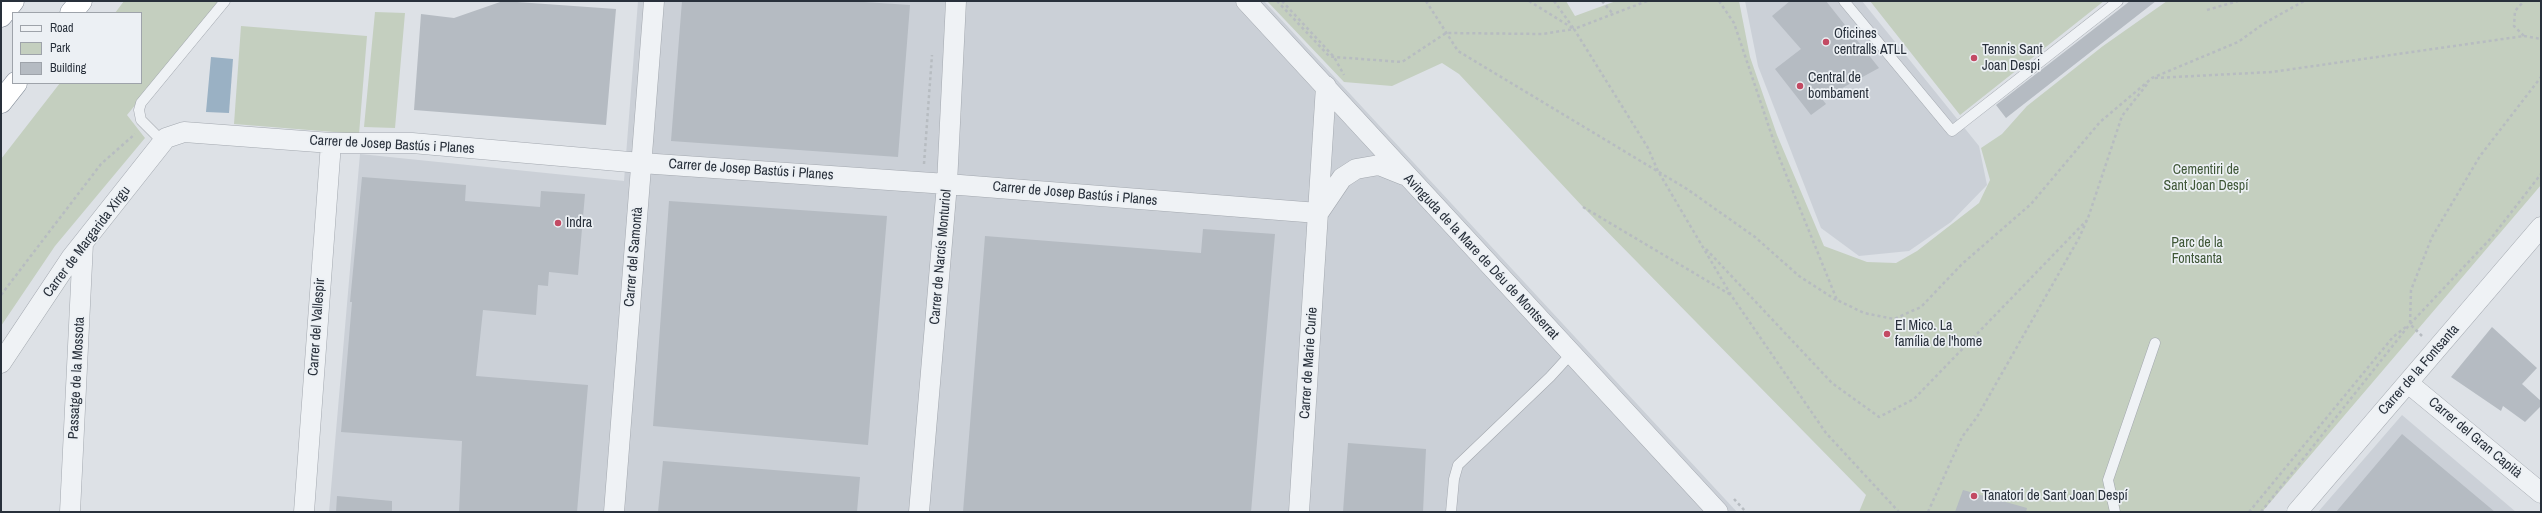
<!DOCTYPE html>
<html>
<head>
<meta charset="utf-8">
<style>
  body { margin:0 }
  #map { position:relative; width:2542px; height:513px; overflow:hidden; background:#dde1e6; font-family:"Archivo Narrow",sans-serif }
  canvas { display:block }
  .frame { position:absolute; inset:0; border:2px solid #28303b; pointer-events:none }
  .legend { position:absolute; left:12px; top:12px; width:130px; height:72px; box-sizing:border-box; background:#ecf0f4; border:1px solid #9ea3aa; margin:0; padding:5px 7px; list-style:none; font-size:12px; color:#28303b }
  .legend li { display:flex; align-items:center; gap:8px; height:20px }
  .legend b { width:20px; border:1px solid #9ea3aa }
</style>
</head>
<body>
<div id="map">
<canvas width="2542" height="513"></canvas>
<div class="frame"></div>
<ul class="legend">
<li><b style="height:5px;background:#eff2f5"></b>Road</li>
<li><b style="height:11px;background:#c4cfbf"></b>Park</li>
<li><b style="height:11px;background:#b5bbc2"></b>Building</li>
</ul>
</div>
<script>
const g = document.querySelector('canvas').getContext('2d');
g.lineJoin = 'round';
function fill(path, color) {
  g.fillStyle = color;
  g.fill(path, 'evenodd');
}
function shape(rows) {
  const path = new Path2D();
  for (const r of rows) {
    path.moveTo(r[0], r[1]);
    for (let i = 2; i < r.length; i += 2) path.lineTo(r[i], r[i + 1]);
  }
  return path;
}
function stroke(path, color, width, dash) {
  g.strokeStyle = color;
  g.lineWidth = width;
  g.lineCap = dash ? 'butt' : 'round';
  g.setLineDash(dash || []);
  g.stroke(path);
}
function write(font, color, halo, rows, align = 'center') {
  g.font = font + ' "Archivo Narrow",sans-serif';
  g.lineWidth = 3.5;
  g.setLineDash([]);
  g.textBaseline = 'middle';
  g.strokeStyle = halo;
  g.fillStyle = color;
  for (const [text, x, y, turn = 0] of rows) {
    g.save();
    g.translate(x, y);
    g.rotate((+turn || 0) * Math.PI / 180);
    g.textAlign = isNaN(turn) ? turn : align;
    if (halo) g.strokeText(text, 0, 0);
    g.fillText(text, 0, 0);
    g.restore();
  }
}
const built = shape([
  [638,1,1264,1,1737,512,329,512,360,154,624,181],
  [1745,1,1862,1,1979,146,1987,185,1951,222,1909,251,1859,256,1821,228,1758,66],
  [2402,415,2516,512,2318,512]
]);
const green = shape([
  [124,1,221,1,127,115,145,138,55,246,1,326,1,159,60,83,141,83,141,13,115,13],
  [1267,1,1566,1,1575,16,1616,1,1739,1,1750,57,1777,135,1824,246,1867,262,1896,263,1917,251,1979,203,1990,180,1981,148,2002,134,2027,106,2103,46,2167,1,2541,1,2541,185,2262,512,1859,512,1866,495,1583,207,1459,74,1442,63,1392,86,1344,82],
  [1870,1,2104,1,1960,115],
  [375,12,405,13,395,128,364,127],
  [241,26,367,36,359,134,234,124]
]);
const water = shape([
  [211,57,233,59,229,113,206,112]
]);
const building = shape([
  [503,1,616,9,606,125,414,110,421,14,454,18],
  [682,1,849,1,910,5,898,157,671,141],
  [1790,1,1826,1,1879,68,1822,99,1826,104,1811,115,1775,69,1801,49,1772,16],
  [2130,1,2156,1,2006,118,1996,105],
  [362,177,466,185,465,201,540,207,541,191,585,194,578,275,549,272,548,286,538,285,536,315,483,310,476,376,588,385,577,512,459,512,462,441,341,432,352,302,350,302],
  [669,201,887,216,868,445,653,426],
  [1203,229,1275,234,1251,512,963,512,985,236,1201,253],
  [2492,327,2537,368,2522,384,2541,401,2541,406,2525,422,2503,406,2501,411,2451,377],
  [2402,434,2495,512,2336,512],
  [1348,443,1426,449,1423,512,1343,512],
  [663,461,860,477,857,512,658,512],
  [1963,490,2027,508,2026,512,1955,512],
  [337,496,392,501,392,512,336,512]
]);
const path = shape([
  [1277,1,1329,56,1334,57,1402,62,1446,33,1542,34,1574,29],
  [1282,1,1334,57,1344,75],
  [1426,1,1458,51,1687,189,1755,237,1799,276,1836,300],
  [1529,1,1574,29],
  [1554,1,1574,29],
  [1602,1,1613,14],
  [1647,1,1574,29,1648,148,1658,171,1731,295,1826,433,1899,512],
  [1719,1,1734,23,1779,157,1837,300,1864,313,1894,319,1921,307,1962,264,2031,204,2100,122,2152,78,2238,42,2263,24,2304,1],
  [2207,10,2238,1],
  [2524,36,2541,39],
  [2155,78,2272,72,2524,36,2514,26,2515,11,2524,1],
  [924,164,932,55],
  [1583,207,1731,295],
  [1706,249,1832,383,1879,417,1914,399,2087,220],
  [1,295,101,164,135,134],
  [2422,336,2410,324,2411,290,2432,237,2480,156,2541,77],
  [1734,499,1746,512],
  [1928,512,1962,437,1977,417,2079,238,2088,218,2122,116,2148,83],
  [2249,512,2393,337,2407,326],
  [2261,512,2410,324,2492,237,2541,174]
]);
const service = shape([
  [1844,1,1952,131,2118,1],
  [163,142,141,120,139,110,141,103,225,1],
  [1451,512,1454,479,1458,465,1550,377,1571,354],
  [2115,512,2108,480,2155,343]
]);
const minor = shape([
  [1246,1,1718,512],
  [1319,212,1342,178,1356,169,1379,165,1404,175],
  [1,363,71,258,166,138,184,132,331,143,412,143,641,163,947,184,1318,213],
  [2408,383,2541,493],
  [70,512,83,243],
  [304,512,331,143],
  [614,512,654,1],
  [919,512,947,184,956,1],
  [1299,512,1326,86],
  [2297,512,2541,227]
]);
const motorway = shape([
  [71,13,81,1],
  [1,16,13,1],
  [1,102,16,83]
]);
const markers = [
  [1826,42,4,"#c34a63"],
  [1974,58,4,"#c34a63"],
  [1800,86,4,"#c34a63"],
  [558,223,4,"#c34a63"],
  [1887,334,4,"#c34a63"],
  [1974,496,4,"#c34a63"]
];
const poiNames = [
  ["Oficines",1834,34],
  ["centralls ATLL",1834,50],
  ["Tennis Sant",1982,50],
  ["Joan Despi",1982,66],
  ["Central de",1808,78],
  ["bombament",1808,94],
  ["Indra",566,223],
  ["El Mico. La",1895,326],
  ["família de l'home",1895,342],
  ["Tanatori de Sant Joan Despí",1982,496]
];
const streetNames = [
  ["Carrer de Josep Bastús i Planes",392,145,3],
  ["Carrer de Josep Bastús i Planes",751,170,4],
  ["Carrer de Josep Bastús i Planes",1075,194,5],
  ["Carrer de Margarida Xirgu",87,242,-53],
  ["Carrer del Samontà",634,257,-85],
  ["Carrer de Narcís Monturiol",941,257,-85],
  ["Avinguda de la Mare de Déu de Montserrat",1481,257,47],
  ["Carrer del Vallespir",317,327,-86],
  ["Carrer de Marie Curie",1309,363,-86],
  ["Carrer de la Fontsanta",2419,370,-49],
  ["Passatge de la Mossota",77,378,-87],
  ["Carrer del Gran Capità",2475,438,40]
];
const parkNames = [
  ["Cementiri de",2206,170],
  ["Sant Joan Despí",2206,186],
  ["Parc de la",2197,243],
  ["Fontsanta",2197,259]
];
fill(built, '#cbd0d7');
fill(green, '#c4cfbf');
fill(water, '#9ab1c4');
fill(building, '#b5bbc2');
stroke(service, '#a3a8af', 11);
stroke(minor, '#a3a8af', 21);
stroke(motorway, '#868f9b', 23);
stroke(path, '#b7bcc1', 2.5, [3, 3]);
stroke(service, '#eff2f5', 10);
stroke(minor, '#eff2f5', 20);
stroke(motorway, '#fff', 22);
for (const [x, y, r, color] of markers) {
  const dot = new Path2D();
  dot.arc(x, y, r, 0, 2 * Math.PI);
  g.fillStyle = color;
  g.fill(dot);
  stroke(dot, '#ecf0f4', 1.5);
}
write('14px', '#28303b', '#ecf0f4', poiNames, 'left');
write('14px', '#28303b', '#ecf0f4', streetNames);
write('14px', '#3e5636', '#ecf0f4', parkNames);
</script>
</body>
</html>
